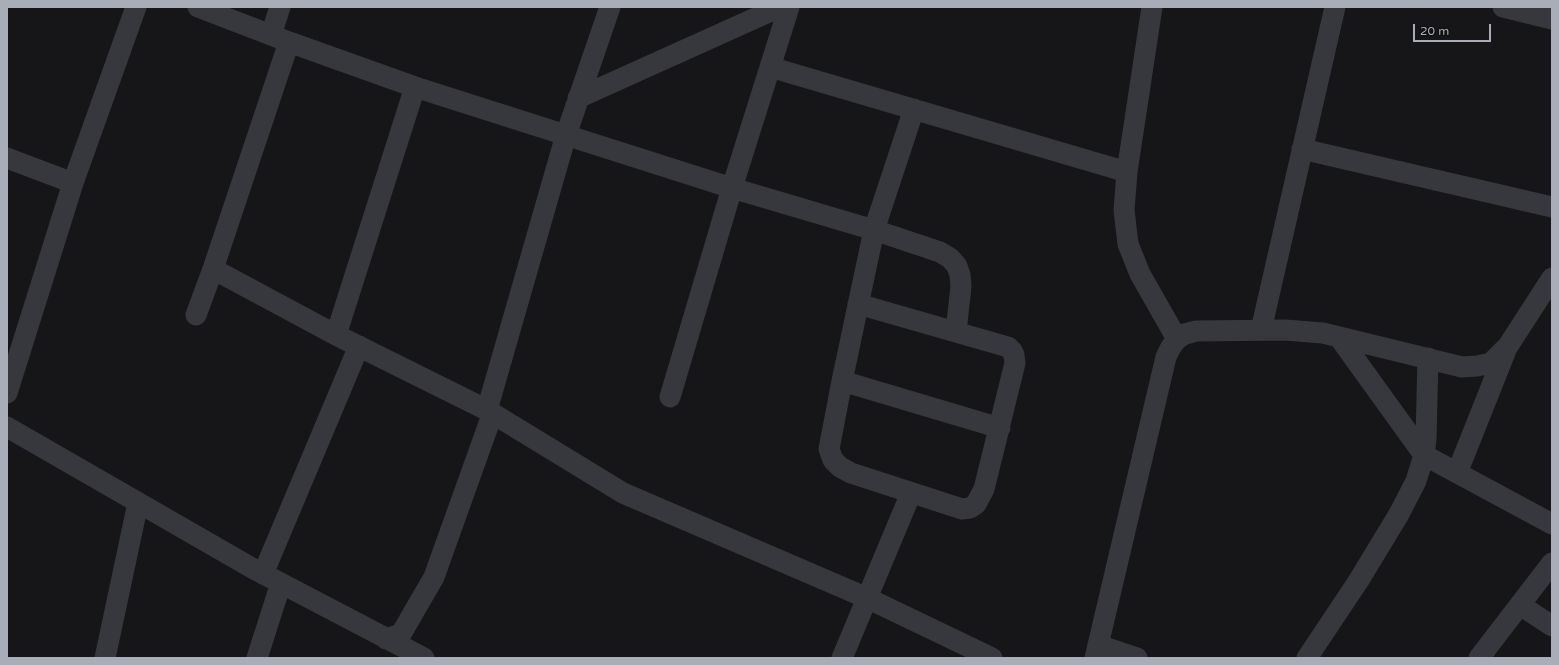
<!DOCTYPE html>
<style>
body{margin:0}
#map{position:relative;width:1559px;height:665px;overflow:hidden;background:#161618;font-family:"Varela Round",sans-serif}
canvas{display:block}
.frame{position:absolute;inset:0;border:8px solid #a8adb8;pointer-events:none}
.scale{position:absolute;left:1413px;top:24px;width:78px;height:18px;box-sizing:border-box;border:2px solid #a8adb8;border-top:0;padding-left:5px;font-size:12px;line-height:14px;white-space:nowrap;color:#a8adb8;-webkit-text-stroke:3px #111113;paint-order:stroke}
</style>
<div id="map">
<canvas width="1559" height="665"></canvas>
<div class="frame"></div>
<div class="scale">20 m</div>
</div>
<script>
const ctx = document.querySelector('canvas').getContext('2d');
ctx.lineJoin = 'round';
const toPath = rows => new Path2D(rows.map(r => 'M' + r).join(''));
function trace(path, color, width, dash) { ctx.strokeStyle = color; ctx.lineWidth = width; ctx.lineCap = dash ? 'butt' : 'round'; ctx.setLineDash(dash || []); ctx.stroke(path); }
const street = toPath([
 [198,7,289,42,415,87,732,188,874,230,940,252,950,258,957,266,960,275,961,286,956,332],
 [1152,7,1127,172,1124,210,1128,244,1140,274,1177,339],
 [1503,7,1552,19],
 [271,35,280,7],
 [770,67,1127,172],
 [578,98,780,7],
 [1302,149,1552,207],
 [7,158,73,183],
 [213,269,336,335,487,410,623,493,867,598,992,658],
 [858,304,1001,345,1008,347,1012,351,1014,355,1015,363,984,489,976,504,970,508,962,509,851,473,840,467,833,460,829,449,842,381,874,230,914,109],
 [196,315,213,269,289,42],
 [1261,330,1335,7],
 [336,335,415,87],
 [1339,337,1424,455,1552,524],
 [842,381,1000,428],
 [7,393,73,183,136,7],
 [670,397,732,188,789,7],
 [7,427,252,568,424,658],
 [1457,473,1506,350],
 [263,574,359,346],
 [1520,605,1552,626],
 [386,639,401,634,434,577,492,415,487,410,566,135,610,7],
 [1098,645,1137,658],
 [105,658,138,503],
 [257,658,281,583],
 [842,658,911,493],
 [1095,658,1166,357,1171,347,1177,339,1185,334,1196,331,1285,330,1323,333,1462,367,1477,366,1491,363,1508,346,1552,278],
 [1307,658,1359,580,1399,514,1416,481,1424,455,1426,439,1428,358],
 [1479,658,1552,563]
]);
trace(street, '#37383d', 21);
</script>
